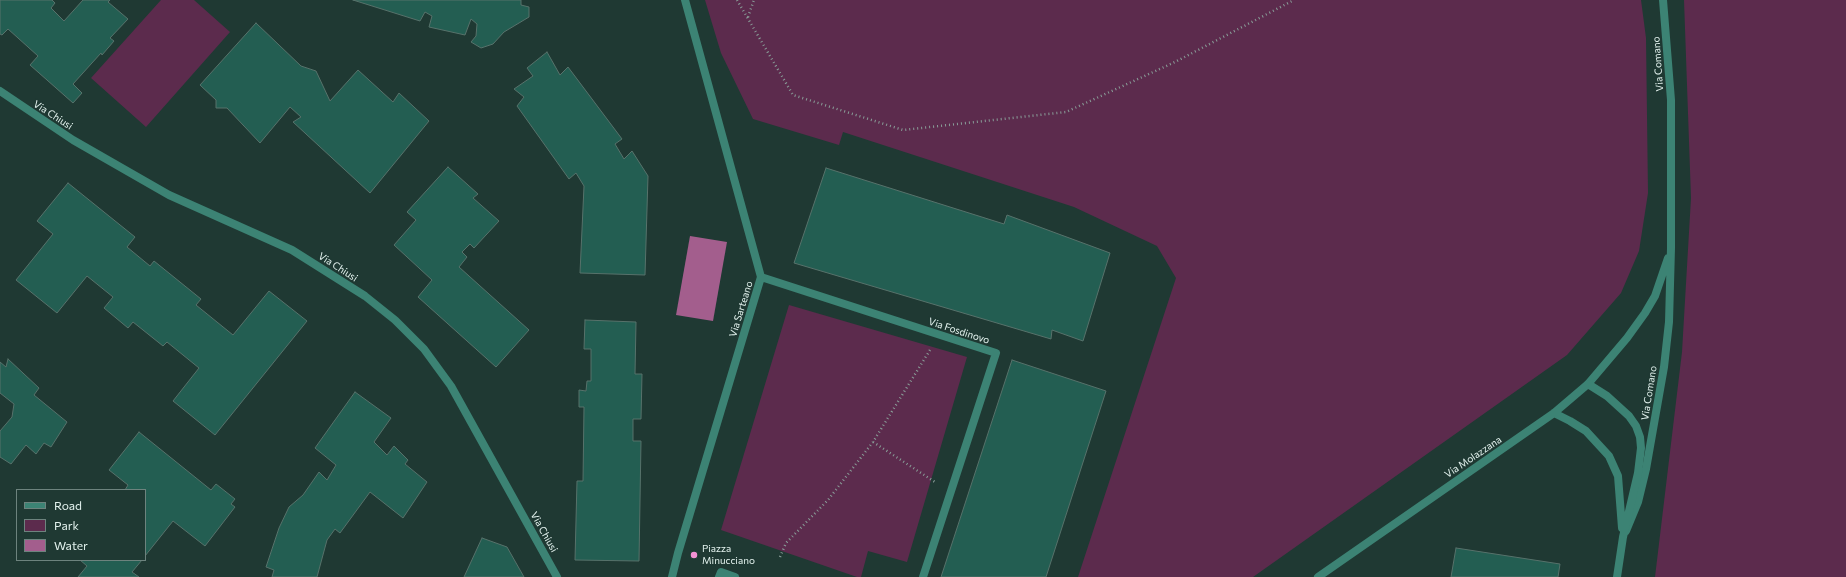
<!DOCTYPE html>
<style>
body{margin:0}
#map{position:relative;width:1846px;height:577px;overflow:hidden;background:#1f3933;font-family:Commissioner,sans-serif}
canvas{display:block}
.legend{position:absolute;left:16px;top:489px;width:130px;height:72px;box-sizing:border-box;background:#1f3933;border:1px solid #6d837e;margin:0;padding:5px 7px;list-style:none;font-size:12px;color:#e3f2ee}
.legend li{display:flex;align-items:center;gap:8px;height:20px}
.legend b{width:20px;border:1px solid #6d837e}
</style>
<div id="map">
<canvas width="1846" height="577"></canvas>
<ul class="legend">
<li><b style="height:5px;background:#3c8374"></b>Road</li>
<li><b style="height:11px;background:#5c2b4d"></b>Park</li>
<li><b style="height:11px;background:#a35e8d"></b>Water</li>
</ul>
</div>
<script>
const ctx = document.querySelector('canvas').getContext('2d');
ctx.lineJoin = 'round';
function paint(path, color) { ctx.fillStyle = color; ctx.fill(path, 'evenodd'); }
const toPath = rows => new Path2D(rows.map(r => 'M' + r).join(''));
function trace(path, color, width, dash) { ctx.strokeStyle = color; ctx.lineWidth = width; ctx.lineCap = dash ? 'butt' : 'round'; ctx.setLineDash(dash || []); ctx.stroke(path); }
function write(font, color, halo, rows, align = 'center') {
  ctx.font = font + ' Commissioner,sans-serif'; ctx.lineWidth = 3; ctx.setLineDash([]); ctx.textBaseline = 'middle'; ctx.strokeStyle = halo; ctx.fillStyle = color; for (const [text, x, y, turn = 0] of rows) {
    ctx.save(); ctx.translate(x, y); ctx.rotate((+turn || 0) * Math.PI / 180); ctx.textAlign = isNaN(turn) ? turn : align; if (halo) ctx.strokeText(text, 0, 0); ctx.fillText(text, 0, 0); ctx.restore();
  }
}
const green = toPath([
 [161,0,194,0,230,32,146,127,91,78],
 [705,0,1641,0,1646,38,1648,193,1639,251,1621,293,1567,355,1253,577,1078,577,1176,278,1157,246,1074,207,843,132,839,145,753,119,721,53],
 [1684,0,1846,0,1846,577,1655,577,1682,352,1691,198],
 [789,305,967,357,907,562,868,551,861,577,857,577,721,530]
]);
const water = toPath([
 [690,236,727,242,713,321,676,315]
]);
const building = toPath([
 [0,0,52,0,55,3,51,8,64,21,83,0,110,0,108,2,128,19,110,38,114,41,102,55,101,53,73,84,82,93,73,103,30,65,38,56,8,29,2,35,0,34,0,0],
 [353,0,521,0,521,5,529,7,529,17,504,32,493,44,481,48,471,42,476,36,477,24,471,19,465,35,429,27,432,16,425,12,420,21,353,0],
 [256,23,301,66,316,71,330,101,358,70,393,102,399,93,429,121,370,193,293,122,301,117,290,107,260,143,227,108,216,108,216,100,200,85,256,23],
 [547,52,560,75,568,67,622,139,615,144,624,159,632,151,648,176,645,275,580,273,584,186,576,173,569,179,517,106,524,97,514,89,533,76,527,68,547,52],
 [448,167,478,194,473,198,499,221,474,248,470,244,462,252,467,257,459,267,529,330,496,367,418,297,432,280,394,245,416,220,407,212,448,167],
 [826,168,1004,224,1007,215,1110,253,1083,341,1052,330,1051,339,794,263,826,168],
 [68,183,135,237,127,247,150,266,154,261,201,299,196,305,233,335,269,291,307,321,215,435,173,401,199,368,167,342,163,346,133,322,128,328,104,308,113,297,87,276,57,313,16,280,53,234,37,221,68,183],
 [585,320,636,322,635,374,642,374,641,419,633,419,633,441,641,441,639,561,575,560,577,481,583,481,584,407,579,407,579,390,586,391,587,381,591,381,591,349,584,349,585,320],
 [8,359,39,388,34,395,67,422,51,447,44,443,36,454,26,445,11,464,0,457,0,431,12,417,14,404,0,393,0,362,6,367,8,359],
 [1012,360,1106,391,1046,577,941,577,1012,360],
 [355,392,391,418,374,442,387,455,394,446,408,460,405,464,427,482,403,518,370,492,340,533,335,529,327,540,317,577,272,577,274,570,266,567,279,528,289,507,303,495,319,472,327,480,336,465,315,448,355,392],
 [139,432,211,490,216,484,235,499,231,504,235,507,205,546,173,521,145,556,145,490,125,490,128,485,109,470,139,432],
 [482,538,507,547,524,577,464,577,482,538],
 [1456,548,1560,564,1558,577,1451,577,1456,548],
 [80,560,142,560,132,572,139,577,78,577,87,566,80,560]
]);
const path = toPath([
 [737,0,793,95,903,130,1066,112,1175,62,1294,0],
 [748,17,754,0],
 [873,442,935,482],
 [780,557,786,543,828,500,873,442,930,350]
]);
const service = toPath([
 [1588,384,1627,338,1645,313,1655,296,1668,258],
 [1626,531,1638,502,1646,469,1664,367,1669,322,1671,248,1671,100,1663,0],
 [719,577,721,572,735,577]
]);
const minor = toPath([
 [0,91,73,140,169,195,292,250,365,296,395,320,424,349,451,386,557,577],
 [761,277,996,353,923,577],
 [672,577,678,553,761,277,685,0]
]);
const tertiary = toPath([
 [1554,413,1570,421,1586,431,1609,456,1618,476,1622,528],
 [1318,577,1554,413,1588,384,1607,396,1629,416,1636,426,1640,437,1641,448,1638,473,1623,537,1617,577]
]);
const markers = [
 [694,555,4,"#f491d4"]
];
const streetNames = [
 ["Via Comano",1658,64,-94],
 ["Via Chiusi",53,115,33],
 ["Via Chiusi",338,267,33],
 ["Via Sarteano",741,309,-73],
 ["Via Fosdinovo",959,331,18],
 ["Via Comano",1649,393,-81],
 ["Via Molazzana",1473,457,-34],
 ["Via Chiusi",544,532,61]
];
const poiNames = [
 ["Piazza",702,549],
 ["Minucciano",702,561]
];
paint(green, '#5c2b4d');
paint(water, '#a35e8d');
paint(building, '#235e52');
trace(building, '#57726b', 1);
trace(path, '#899d98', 2.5, [1, 3]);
trace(service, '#3c8374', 8);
trace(minor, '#3c8374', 8);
trace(tertiary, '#3c8374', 8);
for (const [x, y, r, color] of markers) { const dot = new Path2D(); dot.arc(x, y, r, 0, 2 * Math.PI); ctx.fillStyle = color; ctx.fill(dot); trace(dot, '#1f3933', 1.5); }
write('10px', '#e3f2ee', '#1f3933', streetNames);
write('10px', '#e3f2ee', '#1f3933', poiNames, 'left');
</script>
